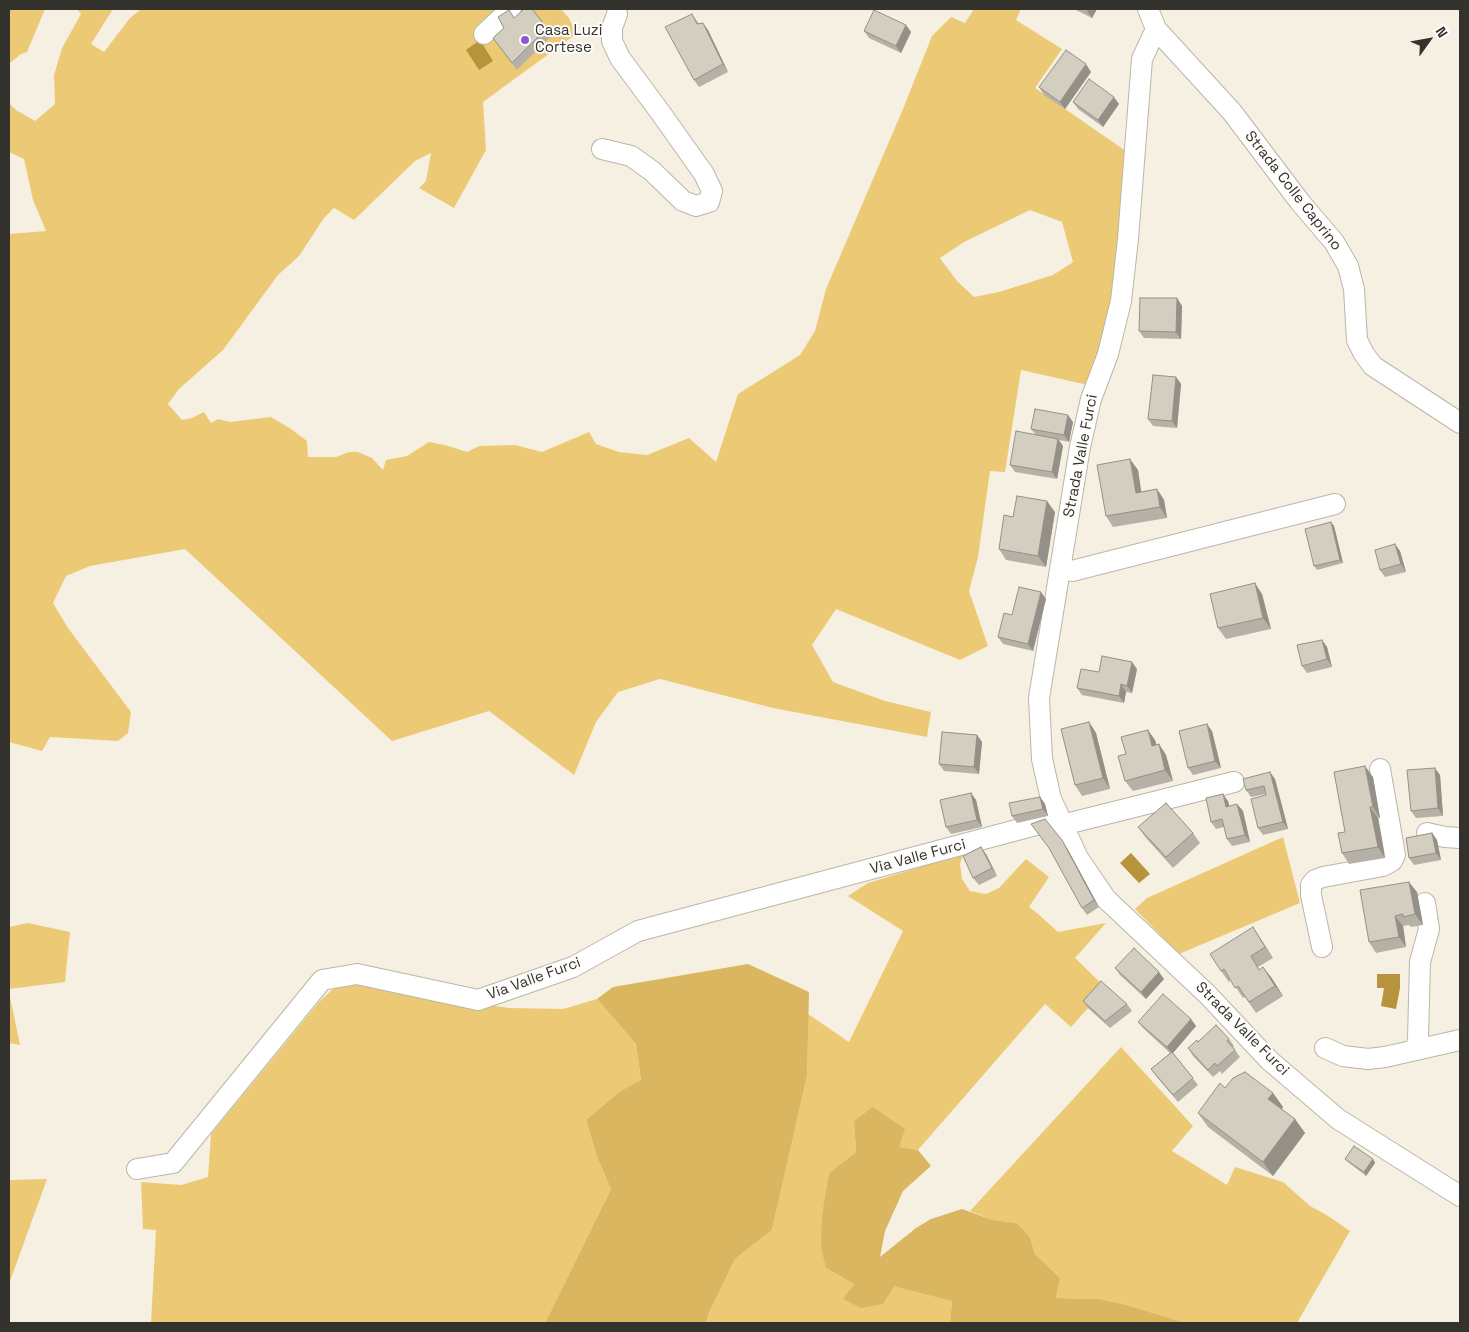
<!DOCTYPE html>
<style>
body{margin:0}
#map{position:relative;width:1469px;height:1332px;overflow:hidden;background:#f6f0e2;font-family:"Space Grotesk",sans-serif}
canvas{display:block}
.frame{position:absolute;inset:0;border:10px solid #34322c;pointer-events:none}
.north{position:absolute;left:1404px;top:15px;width:50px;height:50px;-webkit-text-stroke:4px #fffdfb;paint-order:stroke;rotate:58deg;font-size:14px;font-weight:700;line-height:20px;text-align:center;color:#34322c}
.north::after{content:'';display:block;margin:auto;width:18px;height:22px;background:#34322c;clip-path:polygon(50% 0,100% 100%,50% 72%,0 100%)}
</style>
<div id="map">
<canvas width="1469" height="1332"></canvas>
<div class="frame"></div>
<div class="north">N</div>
</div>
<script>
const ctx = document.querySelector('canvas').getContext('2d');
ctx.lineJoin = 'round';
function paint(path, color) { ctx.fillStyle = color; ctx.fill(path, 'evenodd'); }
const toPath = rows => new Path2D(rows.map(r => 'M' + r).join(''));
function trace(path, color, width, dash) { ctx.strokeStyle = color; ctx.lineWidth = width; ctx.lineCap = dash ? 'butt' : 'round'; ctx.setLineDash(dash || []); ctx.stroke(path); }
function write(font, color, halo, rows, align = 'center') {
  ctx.font = font + ' "Space Grotesk",sans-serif'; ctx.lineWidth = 4; ctx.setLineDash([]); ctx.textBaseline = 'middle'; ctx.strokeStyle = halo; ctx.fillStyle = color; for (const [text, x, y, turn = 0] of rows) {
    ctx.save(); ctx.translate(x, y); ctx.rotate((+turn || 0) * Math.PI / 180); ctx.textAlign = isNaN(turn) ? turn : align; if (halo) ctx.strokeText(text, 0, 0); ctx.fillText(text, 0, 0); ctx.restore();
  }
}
const green = toPath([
 [9,9,45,9,27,52,21,54,9,64],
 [77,9,113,9,91,44,104,52,130,18,141,9,561,9,569,18,576,34,483,102,486,150,454,208,419,188,426,181,431,153,415,161,354,220,334,208,324,218,299,256,278,275,223,350,179,389,168,404,182,420,192,418,204,412,211,423,218,419,230,422,271,417,291,429,307,441,308,457,336,457,349,452,358,452,372,458,383,470,386,460,407,456,429,442,445,445,467,452,479,446,515,445,542,452,589,432,596,444,619,452,647,455,689,438,716,462,738,394,800,355,815,331,826,289,903,109,932,36,951,17,965,23,974,9,1021,9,1016,20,1062,49,1035,88,1130,154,1115,284,1105,333,1088,385,1021,370,1005,472,990,471,978,557,969,591,988,646,960,660,836,609,812,645,833,682,885,701,931,712,927,737,773,708,660,679,618,692,596,722,574,775,489,711,392,741,185,549,90,566,66,576,53,603,68,628,131,712,128,733,118,741,50,737,42,751,9,742,9,234,46,231,33,200,24,159,9,152,9,103,16,110,35,121,55,104,54,75,62,48,81,14],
 [1030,210,1062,222,1073,262,1053,275,999,292,974,297,957,281,940,258,964,242],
 [1283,837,1300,903,1179,954,1135,909,1147,898],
 [963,854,960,864,962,879,970,891,986,894,999,888,1026,859,1049,877,1029,907,1037,913,1058,932,1106,923,1075,958,1106,988,1071,1027,1045,1004,918,1150,899,1147,854,1121,856,1152,829,1173,826,1268,854,1284,844,1299,894,1286,911,1289,952,1301,950,1323,706,1323,708,1315,735,1259,772,1230,807,1076,808,1014,849,1042,903,931,848,896,868,883],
 [28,923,70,932,65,982,9,989,9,927],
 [365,984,440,998,509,1008,563,1009,597,999,636,1044,641,1081,619,1092,586,1120,597,1157,611,1189,545,1323,151,1323,156,1230,143,1229,141,1182,181,1185,208,1177,211,1134,319,1002,335,987],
 [9,992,20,1045,9,1043],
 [1121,1047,1193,1126,1172,1151,1227,1185,1235,1167,1283,1182,1310,1206,1325,1214,1350,1231,1297,1323,1186,1323,1123,1304,1099,1299,1056,1298,1060,1278,1035,1254,1030,1237,1017,1223,993,1220,970,1211],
 [47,1179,9,1284,9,1180]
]);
const forest = toPath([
 [748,964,809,992,807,1076,772,1230,735,1259,708,1315,706,1323,545,1323,611,1189,597,1157,586,1120,619,1092,641,1080,636,1044,597,999,613,987],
 [873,1107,905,1129,899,1147,918,1150,931,1166,903,1191,885,1231,880,1257,916,1228,931,1219,962,1209,993,1220,1017,1223,1030,1237,1035,1254,1060,1278,1056,1298,1099,1299,1123,1304,1186,1323,950,1323,952,1301,894,1286,883,1304,861,1308,843,1299,854,1284,826,1268,821,1247,822,1216,829,1173,856,1152,854,1121]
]);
const water = toPath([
 [480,40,493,61,479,70,466,50],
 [1131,853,1150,874,1139,883,1120,863],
 [1377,974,1400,974,1400,988,1396,1009,1381,1006,1384,988,1377,988]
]);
const minor = toPath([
 [1148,9,1156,29,1232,112,1300,202,1334,242,1348,266,1354,289,1357,340,1364,354,1373,366,1460,423],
 [1156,29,1142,59,1128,239,1121,301,1108,354,1091,399,1080,447,1039,698,1042,759,1051,799,1078,858,1106,899,1208,995,1269,1060,1338,1119,1460,1196],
 [484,34,511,9],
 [602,149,631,156,652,171,683,201,696,206,709,202,712,191,704,174,660,112,620,58,612,41,612,28,617,14],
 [1060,569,1072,571,1335,504],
 [1062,825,1234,782],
 [1427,833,1445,837,1460,838],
 [1322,947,1311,895,1311,885,1315,880,1323,877,1383,866,1392,861,1395,855,1380,769],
 [1325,1048,1343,1056,1368,1059,1385,1057,1460,1040],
 [1416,1050,1418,1038,1420,962,1429,929,1425,903],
 [137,1169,173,1163,322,980,357,974,478,1000,573,967,638,931,1058,819]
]);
const wall = toPath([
 [1074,9,1097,9,1092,18],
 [692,14,699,24,708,30,728,72,699,87,694,80],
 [514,18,547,28,552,35,517,70,493,38,504,28],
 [906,25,911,32,901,53,869,38,864,31],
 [1091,72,1065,109,1044,95,1039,87],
 [1073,102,1119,104,1103,127,1078,109],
 [1177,298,1182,306,1181,339,1144,338,1139,331],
 [1176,377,1181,384,1177,428,1153,426,1148,419],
 [1073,422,1069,442,1059,440,1063,446,1057,479,1015,472,1010,465,1035,434,1031,429],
 [1138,470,1141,492,1157,489,1164,500,1167,518,1113,527,1106,516],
 [1055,512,1046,567,1006,560,999,549],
 [1334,526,1343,563,1317,570,1314,566],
 [1400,551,1406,572,1385,577,1380,570],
 [1262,594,1271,629,1226,639,1218,628],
 [1046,599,1033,651,1003,644,998,637,1012,615],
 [1322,640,1327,647,1332,667,1307,673,1302,666],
 [1137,669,1132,693,1126,692,1124,703,1082,695,1077,688,1099,672],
 [1089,722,1096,733,1110,789,1082,796,1075,785],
 [1212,731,1221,768,1193,775,1188,768],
 [977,735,982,742,979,774,944,771,939,764],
 [1155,740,1156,745,1159,744,1166,755,1173,781,1133,791,1125,781,1126,754],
 [1440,775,1443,816,1416,818,1411,811],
 [1373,777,1380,818,1378,818,1385,858,1349,864,1342,853,1345,832],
 [1275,779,1288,829,1263,835,1258,828,1266,795,1266,794,1251,797,1246,790],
 [971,793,976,800,982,827,951,834,946,827],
 [1040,797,1045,804,1048,816,1017,823,1012,816],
 [1228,801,1229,806,1237,804,1243,811,1250,842,1232,846,1227,839,1224,827,1216,829,1211,822],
 [1138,827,1193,833,1200,843,1173,868,1146,838],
 [1432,833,1437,840,1441,860,1414,865,1409,858],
 [1067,848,1099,907,1087,915,1082,908],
 [986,854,997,876,979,885,973,878],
 [1417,892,1423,925,1411,927,1409,925,1403,926,1406,947,1376,953,1369,942],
 [1253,927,1273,958,1258,967,1259,969,1271,977,1283,996,1256,1013,1245,997,1243,998,1231,980,1229,982,1221,971],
 [1115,968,1164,979,1146,999,1120,975],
 [1083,1001,1127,1004,1132,1011,1110,1028,1088,1008],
 [1191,1019,1196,1026,1173,1053,1198,1085,1178,1102,1156,1076,1151,1069,1170,1053,1144,1029,1138,1022],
 [1229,1039,1234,1046,1233,1047,1240,1057,1222,1074,1220,1071,1213,1077,1193,1056,1188,1048,1198,1042],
 [1225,1088,1273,1093,1283,1107,1282,1109,1295,1119,1305,1133,1273,1176,1208,1127,1198,1113],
 [1345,1159,1373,1159,1375,1163,1366,1176,1348,1162]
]);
const shadedWall = toPath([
 [1089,9,1097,9,1092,18,1087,11],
 [703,23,708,30,728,72,723,64],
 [906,25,911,32,901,53,896,46],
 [1086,64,1091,72,1065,109,1060,102],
 [1114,97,1119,104,1103,127,1098,120],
 [1177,298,1182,306,1181,339,1176,332],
 [1176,377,1181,384,1177,428,1172,421],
 [1068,415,1073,422,1069,442,1064,435],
 [1058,439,1063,446,1057,479,1052,472],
 [1130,459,1138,470,1143,503,1136,493],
 [1157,489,1164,500,1167,518,1160,507],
 [1047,501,1055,512,1046,567,1038,556],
 [1331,522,1334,526,1343,563,1340,560],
 [1395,544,1400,551,1406,572,1401,564],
 [1255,583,1262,594,1271,629,1263,618],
 [1041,592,1046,599,1033,651,1028,644],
 [1322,640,1327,647,1332,667,1327,659],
 [1132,662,1137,669,1132,693,1127,686],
 [1121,684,1126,692,1124,703,1119,696],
 [1089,722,1096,733,1110,789,1103,778],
 [1207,724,1212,731,1221,768,1215,761],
 [1148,730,1155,740,1160,756,1152,746],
 [977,735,982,742,979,774,974,767],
 [1159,744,1166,755,1173,781,1165,770],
 [1365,766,1373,777,1380,818,1373,807],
 [1435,768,1440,775,1443,816,1438,808],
 [1270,772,1275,779,1288,829,1283,822],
 [971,793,976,800,982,827,977,820],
 [1223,794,1228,801,1231,814,1226,807],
 [1040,797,1045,804,1048,816,1043,809],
 [1237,804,1243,811,1250,842,1245,835],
 [1370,807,1378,818,1385,858,1378,847],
 [1432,833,1437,840,1441,860,1436,853],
 [1062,840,1067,848,1099,907,1094,900],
 [981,847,986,854,997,876,992,868],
 [1409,882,1417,892,1423,925,1415,914],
 [1395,916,1403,926,1406,947,1399,937],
 [1253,927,1260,938,1273,958,1265,947],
 [1263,967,1271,977,1283,996,1275,986],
 [1159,972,1164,979,1146,999,1141,992],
 [1191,1019,1196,1026,1172,1054,1167,1047],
 [1273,1093,1283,1107,1278,1113,1268,1099],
 [1295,1119,1305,1133,1273,1176,1263,1162],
 [1373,1159,1375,1163,1366,1176,1364,1172]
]);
const building = toPath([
 [524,9,532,9,547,28,512,63,493,38,504,28,498,17,509,10,514,18,524,9],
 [874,10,906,25,896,46,864,31,874,10],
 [692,14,697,24,703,23,723,64,694,80,665,27,692,14],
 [1066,50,1086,64,1060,102,1039,87,1066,50],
 [1089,79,1114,97,1098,120,1073,102,1089,79],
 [1140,298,1177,298,1176,332,1139,331,1140,298],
 [1153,375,1176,377,1172,421,1148,419,1153,375],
 [1035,409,1068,415,1064,435,1031,429,1035,409],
 [1016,431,1058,439,1052,472,1010,465,1016,431],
 [1130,459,1136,493,1157,489,1160,507,1106,516,1097,465,1130,459],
 [1017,496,1047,501,1038,556,999,549,1004,515,1013,517,1017,496],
 [1331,522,1340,560,1314,566,1305,529,1331,522],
 [1395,544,1401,564,1380,570,1375,550,1395,544],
 [1255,583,1263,618,1218,628,1210,594,1255,583],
 [1019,587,1041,592,1028,644,998,637,1004,613,1012,615,1019,587],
 [1322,640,1327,659,1302,666,1297,645,1322,640],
 [1102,656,1132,662,1127,686,1121,684,1119,696,1077,688,1081,669,1099,672,1102,656],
 [1089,722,1103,778,1075,785,1061,729,1089,722],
 [1207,724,1215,761,1188,768,1179,731,1207,724],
 [1148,730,1152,746,1159,744,1165,770,1125,781,1118,756,1126,754,1121,737,1148,730],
 [942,732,977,735,974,767,939,764,942,732],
 [1365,766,1373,807,1370,807,1378,847,1342,853,1338,833,1345,832,1334,772,1365,766],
 [1435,768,1438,808,1411,811,1407,770,1435,768],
 [1270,772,1283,822,1258,828,1251,799,1266,795,1264,786,1246,790,1243,779,1270,772],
 [971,793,977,820,946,827,940,800,971,793],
 [1223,794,1226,807,1237,804,1245,835,1227,839,1222,819,1211,822,1206,798,1223,794],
 [1040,797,1043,809,1012,816,1009,803,1040,797],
 [1166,803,1193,833,1166,857,1138,827,1166,803],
 [1045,819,1062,840,1094,900,1082,908,1049,848,1031,824,1045,819],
 [1432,833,1436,853,1409,858,1406,838,1432,833],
 [981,847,992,868,973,878,963,856,981,847],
 [1409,882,1415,914,1403,917,1403,914,1395,916,1399,937,1369,942,1360,890,1409,882],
 [1253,927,1265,947,1251,956,1259,970,1263,967,1275,986,1249,1002,1238,986,1235,988,1224,969,1221,971,1210,954,1253,927],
 [1134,948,1159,972,1141,992,1115,968,1134,948],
 [1101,981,1127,1004,1105,1021,1083,1001,1101,981],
 [1163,994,1191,1019,1167,1047,1138,1022,1163,994],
 [1216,1025,1229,1039,1227,1041,1235,1050,1217,1066,1215,1063,1208,1070,1188,1048,1197,1040,1198,1042,1216,1025],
 [1172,1052,1193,1078,1173,1095,1151,1069,1172,1052],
 [1245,1072,1273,1093,1268,1099,1295,1119,1263,1162,1198,1113,1220,1083,1225,1088,1233,1078,1245,1072],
 [1354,1146,1373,1159,1364,1172,1345,1159,1354,1146]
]);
const markers = [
 [525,40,5,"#875ad3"]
];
const poiNames = [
 ["Casa Luzi",535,31],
 ["Cortese",535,48]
];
const streetNames = [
 ["Strada Colle Caprino",1293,191,52],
 ["Strada Valle Furci",1081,456,-79],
 ["Via Valle Furci",918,857,-15],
 ["Via Valle Furci",534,979,-20],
 ["Strada Valle Furci",1242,1029,45]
];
paint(green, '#ecca75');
paint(forest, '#d9b65f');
paint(water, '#b7943c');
trace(minor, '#bbb6a8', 22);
trace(minor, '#fff', 20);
paint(wall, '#b6b1a6');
paint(shadedWall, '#949087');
paint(building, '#d4cec1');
trace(building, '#949087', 1);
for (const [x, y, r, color] of markers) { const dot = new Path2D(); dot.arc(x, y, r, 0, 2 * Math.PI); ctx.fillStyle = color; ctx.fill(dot); trace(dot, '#fffdfb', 2); }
write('15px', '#34322c', '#fffdfb', poiNames, 'left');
write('15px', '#34322c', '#fffdfb', streetNames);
</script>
